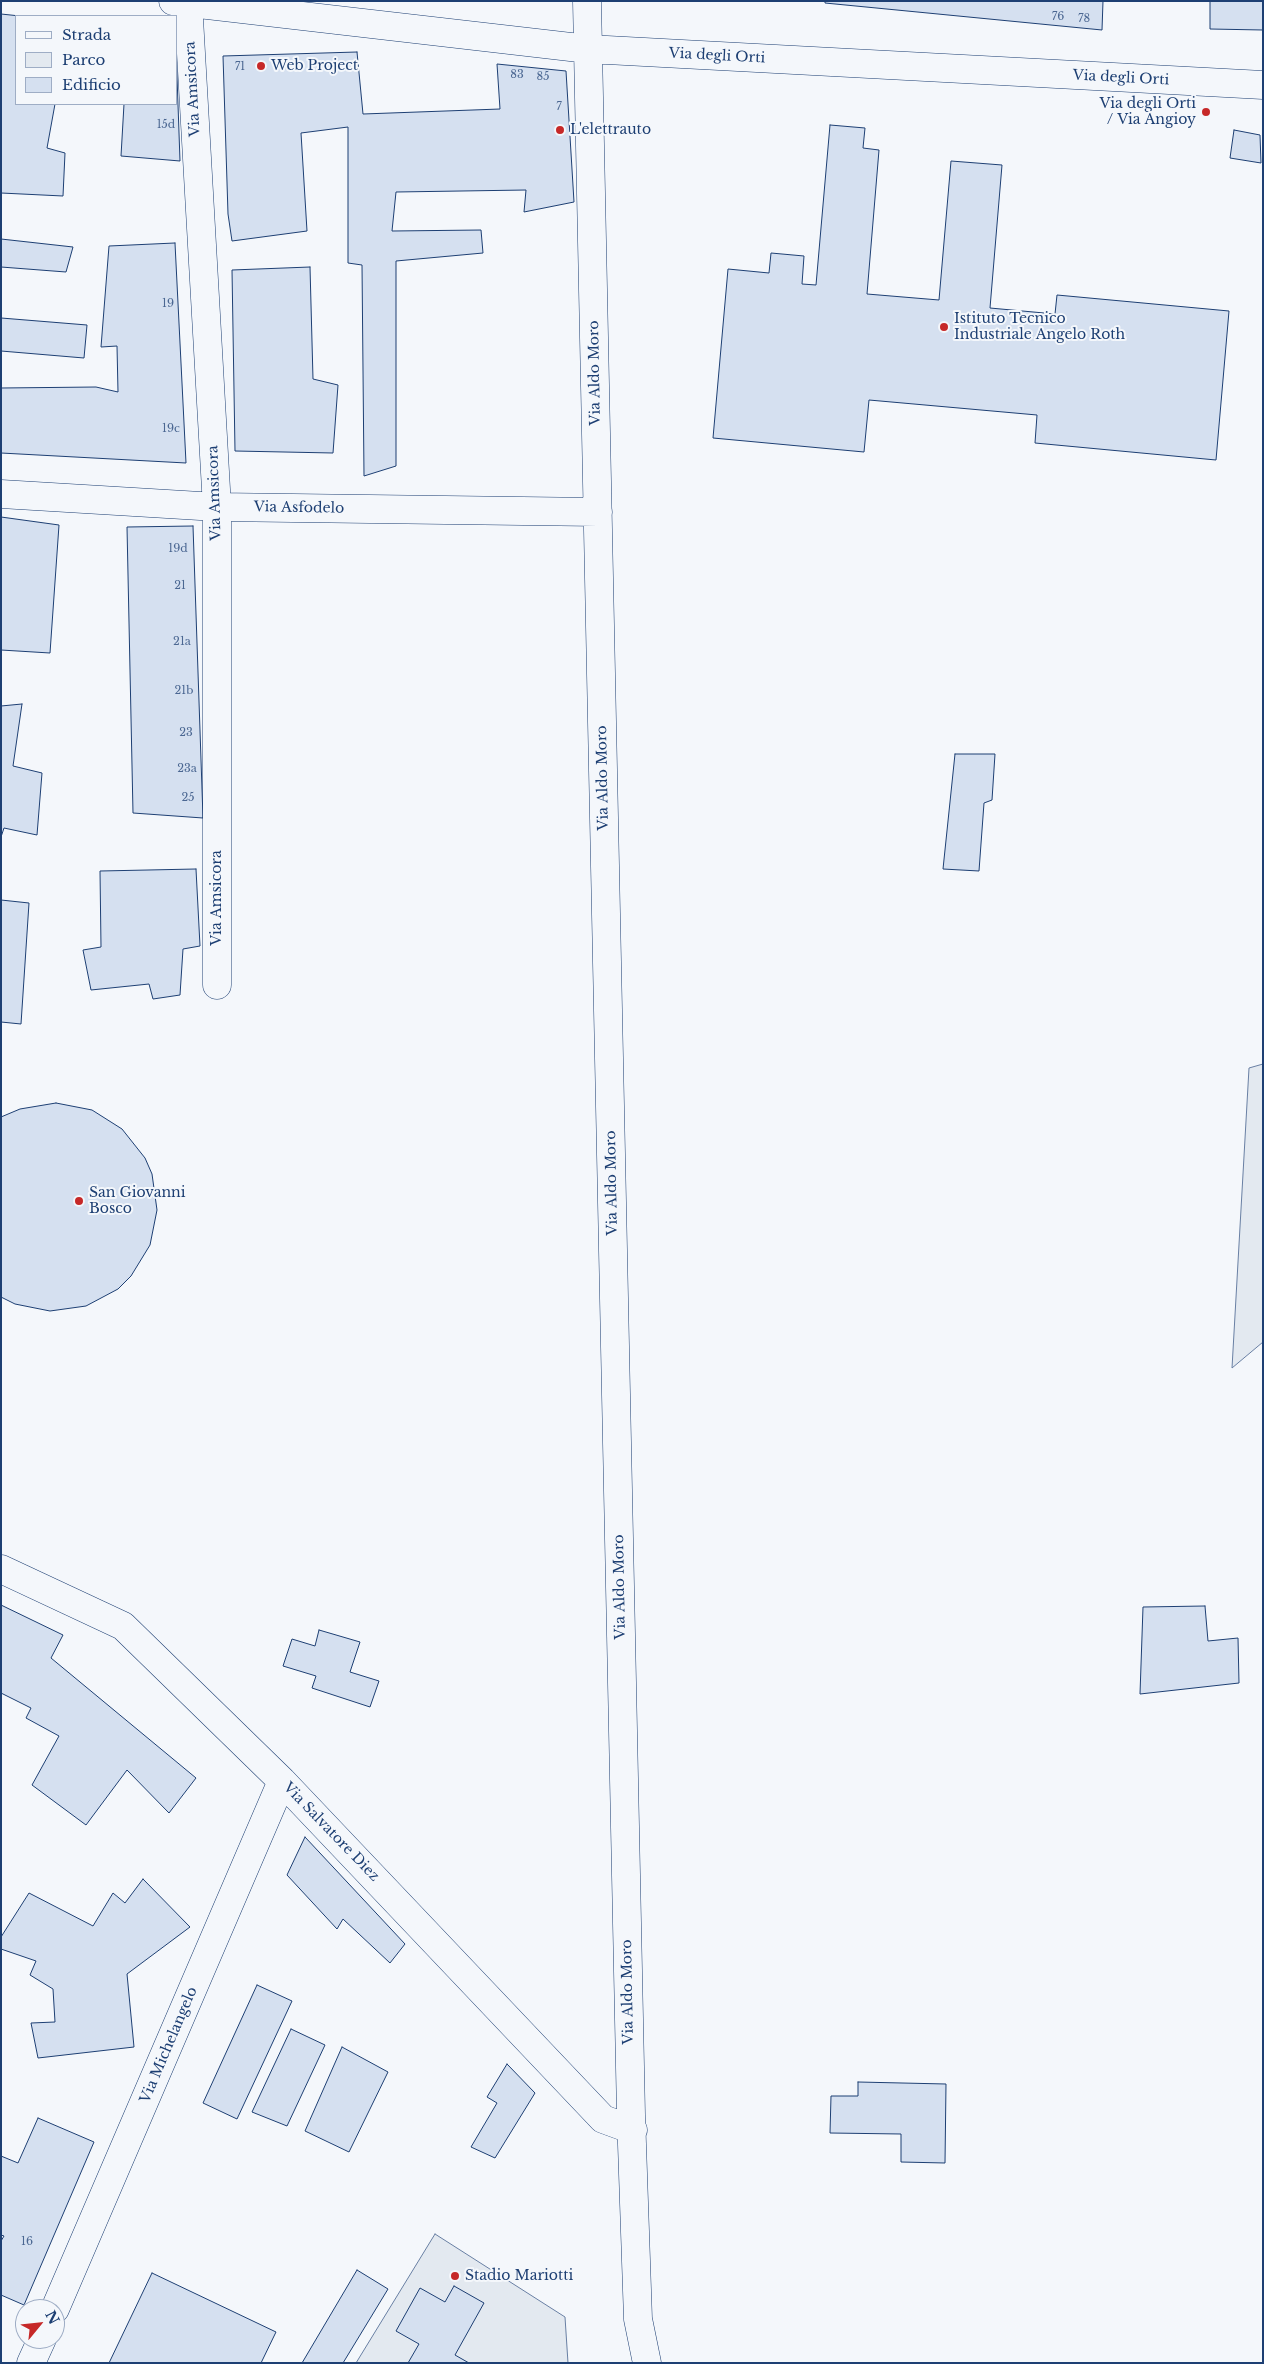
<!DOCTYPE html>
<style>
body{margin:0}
#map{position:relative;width:1264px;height:2364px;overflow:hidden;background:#f4f7fb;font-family:"Libre Baskerville",serif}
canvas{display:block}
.frame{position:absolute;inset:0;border:2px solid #1d3f73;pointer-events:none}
.legend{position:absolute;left:15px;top:15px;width:162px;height:90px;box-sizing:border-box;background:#f4f7fb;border:1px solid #9eadc5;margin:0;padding:6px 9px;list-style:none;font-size:15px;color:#1d3f73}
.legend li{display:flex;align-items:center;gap:10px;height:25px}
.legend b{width:25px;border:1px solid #9eadc5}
.north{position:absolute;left:15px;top:2299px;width:50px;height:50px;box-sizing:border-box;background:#f4f7fb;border:1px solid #9eadc5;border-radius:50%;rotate:62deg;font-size:14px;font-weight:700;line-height:20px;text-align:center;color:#1d3f73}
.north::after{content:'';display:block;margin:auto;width:18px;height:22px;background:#c62828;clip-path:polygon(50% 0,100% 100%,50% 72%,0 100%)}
</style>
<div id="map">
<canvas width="1264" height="2364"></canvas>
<div class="frame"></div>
<ul class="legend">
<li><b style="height:6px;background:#f4f7fb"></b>Strada</li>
<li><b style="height:14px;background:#e3e9f0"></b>Parco</li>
<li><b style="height:14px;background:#d5e0f0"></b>Edificio</li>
</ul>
<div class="north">N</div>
</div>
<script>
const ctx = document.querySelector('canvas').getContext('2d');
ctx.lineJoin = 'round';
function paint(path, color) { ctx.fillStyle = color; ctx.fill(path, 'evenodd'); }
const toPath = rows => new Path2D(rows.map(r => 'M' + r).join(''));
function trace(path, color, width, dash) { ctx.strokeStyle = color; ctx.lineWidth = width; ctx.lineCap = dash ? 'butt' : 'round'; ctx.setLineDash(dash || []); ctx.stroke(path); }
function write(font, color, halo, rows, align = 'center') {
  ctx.font = font + ' "Libre Baskerville",serif'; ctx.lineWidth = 4; ctx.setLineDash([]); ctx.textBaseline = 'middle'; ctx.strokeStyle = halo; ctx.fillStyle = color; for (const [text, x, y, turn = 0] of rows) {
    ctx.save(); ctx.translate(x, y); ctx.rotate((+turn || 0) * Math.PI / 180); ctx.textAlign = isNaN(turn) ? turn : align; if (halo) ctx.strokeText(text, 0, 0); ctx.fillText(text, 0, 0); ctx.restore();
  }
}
const green = toPath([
 [1263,1064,1263,1342,1232,1368,1249,1068,1263,1064],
 [435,2234,565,2317,568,2363,356,2363,435,2234]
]);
const building = toPath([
 [825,1,1103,1,1102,30,825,3,825,1],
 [1210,1,1263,1,1263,30,1210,29,1210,1],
 [1,14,20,16,16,16,16,104,55,104,47,148,65,153,63,196,1,193,1,14],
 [176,48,180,161,121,156,124,104,176,104,176,48],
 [357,52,363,114,500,109,497,64,566,71,574,202,524,212,526,190,396,192,392,231,481,230,483,253,396,261,396,466,364,476,362,265,348,263,348,127,301,133,307,231,232,241,228,214,223,56,357,52],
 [830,125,865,128,863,148,879,150,867,294,939,300,951,161,1002,165,990,308,1055,314,1057,295,1229,311,1216,460,1035,443,1037,415,869,400,864,452,713,438,728,269,769,273,771,253,804,256,802,284,816,285,830,125],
 [1234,130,1260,135,1261,163,1230,158,1234,130],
 [1,239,73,247,66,272,1,267,1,239],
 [175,243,186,463,1,453,1,388,96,387,118,392,117,346,101,347,109,246,175,243],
 [310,267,313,379,338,385,333,453,235,451,232,270,310,267],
 [1,318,87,325,84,358,1,351,1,318],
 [1,517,59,525,50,653,1,650,1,517],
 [193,526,203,818,133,813,127,527,193,526],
 [22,704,13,766,42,773,37,835,4,828,1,837,1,706,22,704],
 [955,754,995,754,992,800,984,803,979,871,943,869,955,754],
 [196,869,200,946,183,949,180,995,153,999,149,984,91,990,83,950,101,947,100,871,196,869],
 [1,900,29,903,21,1024,1,1022,1,900],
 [56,1103,92,1110,122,1129,145,1158,152,1174,157,1210,150,1245,131,1276,118,1289,86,1306,50,1311,15,1304,1,1297,1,1117,20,1109,56,1103],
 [1,1605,63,1635,51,1658,196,1778,169,1813,127,1770,86,1825,32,1785,59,1736,26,1718,31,1708,1,1693,1,1605],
 [1205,1606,1208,1641,1238,1638,1239,1683,1140,1694,1143,1607,1205,1606],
 [319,1630,360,1642,350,1672,379,1681,370,1707,312,1688,316,1676,283,1666,292,1639,315,1646,319,1630],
 [305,1837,405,1944,390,1963,343,1919,337,1929,287,1875,305,1837],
 [143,1879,190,1927,127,1974,134,2047,38,2058,31,2023,55,2022,53,1989,30,1975,36,1961,1,1949,1,1937,29,1893,93,1926,113,1893,125,1903,143,1879],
 [257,1985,292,2001,237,2119,203,2103,257,1985],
 [291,2029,325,2045,287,2126,252,2112,291,2029],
 [342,2047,388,2072,349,2152,305,2131,342,2047],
 [507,2064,535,2093,495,2158,471,2147,497,2103,487,2097,507,2064],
 [858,2082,946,2084,945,2163,901,2162,901,2134,830,2133,831,2096,858,2096,858,2082],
 [38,2118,94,2142,24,2305,1,2295,1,2241,4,2236,1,2235,1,2156,18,2163,38,2118],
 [357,2270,388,2289,343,2363,302,2363,357,2270],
 [152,2273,276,2332,261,2363,109,2363,152,2273],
 [454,2286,484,2303,455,2355,469,2363,408,2363,419,2344,396,2331,420,2288,445,2302,454,2286]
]);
const minor = toPath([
 [173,1,588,49,1263,85],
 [188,1,217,507,217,985],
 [587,1,631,2115,638,2319,647,2363],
 [1,494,217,507,598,512],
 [1,1569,123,1626,282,1781,603,2119,633,2130],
 [55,2309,282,1781],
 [31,2363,42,2339]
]);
const markers = [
 [261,66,5,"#c62828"],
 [1206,112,5,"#c62828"],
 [560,130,5,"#c62828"],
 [944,327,5,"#c62828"],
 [79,1201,5,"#c62828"],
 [455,2276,5,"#c62828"]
];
const numberNames = [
 ["76",1058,17],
 ["78",1084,19],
 ["71",240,67],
 ["83",517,75],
 ["85",543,77],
 ["7",559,107],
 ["15d",166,125],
 ["19",168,304],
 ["19c",171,429],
 ["19d",178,549],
 ["21",180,586],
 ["21a",182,642],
 ["21b",184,691],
 ["23",186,733],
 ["23a",187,769],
 ["25",188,798],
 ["16",27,2242]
];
const streetNames = [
 ["Via degli Orti",717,56,3],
 ["Via degli Orti",1121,78,3],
 ["Via Amsicora",193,89,-93],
 ["Via Aldo Moro",595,373,-91],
 ["Via Amsicora",215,493,-92],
 ["Via Asfodelo",299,508,1],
 ["Via Aldo Moro",603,778,-91],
 ["Via Amsicora",217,898,-90],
 ["Via Aldo Moro",612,1183,-91],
 ["Via Aldo Moro",620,1587,-91],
 ["Via Salvatore Diez",331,1832,46],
 ["Via Aldo Moro",628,1992,-91],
 ["Via Michelangelo",169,2045,-67]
];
const poiNames = [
 ["Web Project",271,66],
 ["Via degli Orti",1196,104,"right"],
 ["/ Via Angioy",1196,120,"right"],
 ["L'elettrauto",570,130],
 ["Istituto Tecnico",954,319],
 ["Industriale Angelo Roth",954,335],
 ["San Giovanni",89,1193],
 ["Bosco",89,1209],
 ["Stadio Mariotti",465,2276]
];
paint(green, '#e3e9f0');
trace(green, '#687fa3', 1);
paint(building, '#d5e0f0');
trace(building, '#1d3f73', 1);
trace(minor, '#1d3f73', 29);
trace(minor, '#f4f7fb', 28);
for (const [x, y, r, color] of markers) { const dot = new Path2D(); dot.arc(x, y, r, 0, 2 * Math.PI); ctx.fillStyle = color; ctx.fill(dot); trace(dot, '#f4f7fb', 2); }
write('11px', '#4b6792', null, numberNames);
write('14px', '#1d3f73', '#f4f7fb', streetNames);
write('14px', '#1d3f73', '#f4f7fb', poiNames, 'left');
</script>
